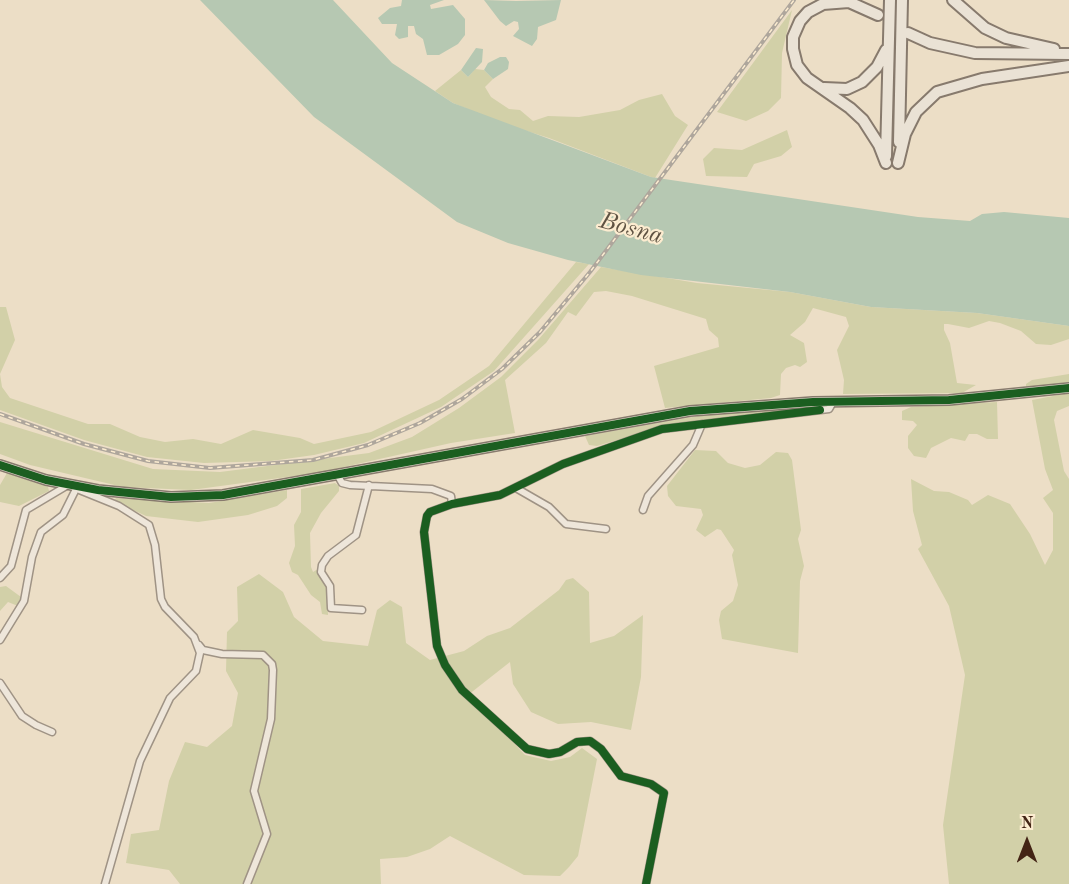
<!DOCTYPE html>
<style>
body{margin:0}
#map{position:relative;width:1069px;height:884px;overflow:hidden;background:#ecdec6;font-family:"Old Standard TT",serif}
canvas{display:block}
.north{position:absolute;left:997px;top:812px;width:60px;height:60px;-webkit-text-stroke:4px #fcecd0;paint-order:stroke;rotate:0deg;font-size:16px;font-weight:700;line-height:24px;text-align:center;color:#432415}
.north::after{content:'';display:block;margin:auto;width:21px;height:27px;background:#432415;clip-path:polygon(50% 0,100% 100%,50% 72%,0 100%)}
</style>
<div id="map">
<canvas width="1069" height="884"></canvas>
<div class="north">N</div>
</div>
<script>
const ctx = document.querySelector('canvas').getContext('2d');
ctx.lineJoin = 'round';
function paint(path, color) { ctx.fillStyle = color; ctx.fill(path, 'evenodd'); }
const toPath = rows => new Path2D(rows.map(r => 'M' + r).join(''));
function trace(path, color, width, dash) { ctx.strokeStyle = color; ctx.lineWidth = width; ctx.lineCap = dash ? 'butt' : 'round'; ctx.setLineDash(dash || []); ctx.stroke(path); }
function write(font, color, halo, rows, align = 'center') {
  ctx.font = font + ' "Old Standard TT",serif'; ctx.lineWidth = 4.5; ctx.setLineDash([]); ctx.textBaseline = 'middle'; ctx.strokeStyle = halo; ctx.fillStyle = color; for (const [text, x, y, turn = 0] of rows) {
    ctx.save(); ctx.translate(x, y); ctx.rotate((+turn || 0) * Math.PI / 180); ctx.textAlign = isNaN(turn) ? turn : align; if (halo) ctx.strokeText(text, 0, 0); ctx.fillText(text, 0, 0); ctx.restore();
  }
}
const green = toPath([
 [792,10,782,53,781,98,768,111,746,121,717,112],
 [475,69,484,70,493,79,485,87,491,97,509,109,520,110,533,121,548,116,579,117,620,110,639,100,662,94,675,116,688,125,655,178,651,177,549,138,504,124,453,103,435,91,461,70,468,77],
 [787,130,792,147,781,156,754,164,747,177,706,176,703,159,714,148,742,150],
 [576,262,589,264,494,371,441,407,364,443,314,455,271,461,204,463,147,457,84,440,0,410,0,307,6,307,15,340,0,374,2,387,10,398,88,424,110,424,140,437,165,442,193,439,221,444,253,430,300,438,314,444,371,432,439,400,489,366],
 [601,267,697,283,790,292,871,307,977,313,1069,326,1069,339,1051,345,1036,344,1021,331,1000,323,989,321,969,328,948,324,944,324,944,330,950,343,957,383,976,385,962,393,843,394,844,380,837,350,849,326,846,317,813,308,805,322,790,335,804,343,807,362,800,367,795,365,786,368,781,374,780,395,771,398,665,408,654,366,719,347,718,338,709,330,706,319,632,296,606,291,594,292,576,316,568,312,546,343,505,380,515,433,451,443,317,473,191,490,123,487,30,465,0,454,0,422,153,469,220,472,369,453,412,437,459,408,501,377,538,340],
 [1069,374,1069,382,1026,388,1026,384,1032,380],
 [1069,393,1069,406,1057,411,1054,420,1064,471,1069,479,1069,884,949,884,943,825,965,675,949,606,918,549,922,545,913,511,911,479,934,491,949,492,968,500,972,505,988,495,1010,504,1030,534,1045,565,1053,550,1053,513,1043,498,1053,490,1045,469,1032,400],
 [997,402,998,439,987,439,977,434,969,434,965,441,951,438,931,448,926,458,914,456,908,448,908,436,917,425,913,421,902,420,902,411,911,407],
 [782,408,784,411,668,425,597,446,589,445,585,436,698,416],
 [695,450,716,451,728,463,745,468,760,465,776,452,788,453,792,460,801,530,798,539,804,566,800,581,798,653,722,639,719,620,721,611,733,601,738,585,732,555,734,550,721,530,717,529,705,537,696,530,703,515,701,509,676,506,668,496,667,486],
 [7,473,48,487,49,491,19,506,0,502,0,485],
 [335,483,339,486,339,491,321,513,310,533,311,567,313,572,318,569,327,589,328,615,322,614,320,602,311,595,298,575,292,572,289,563,295,546,294,525,301,512,301,489],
 [287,490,287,498,277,506,248,515,198,522,146,516,114,501,116,498,209,503],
 [259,574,283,592,294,617,323,641,368,646,377,610,390,600,402,607,406,643,430,660,464,651,487,636,510,628,559,590,566,580,573,578,589,592,590,643,614,636,643,615,641,677,631,730,591,722,558,724,531,712,513,684,510,662,468,695,525,755,551,761,570,757,582,748,597,759,578,856,569,867,560,876,524,875,450,836,430,849,407,857,380,859,381,884,180,884,169,870,126,863,131,834,159,830,169,781,185,742,207,747,232,726,238,693,226,671,227,632,238,621,237,587],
 [6,586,21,597,18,606,8,602,0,611,0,587]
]);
const water = toPath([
 [200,0,333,0,392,63,453,103,651,177,918,217,970,221,982,214,1004,212,1069,218,1069,326,977,313,871,307,790,292,641,275,568,260,508,243,457,222,314,117],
 [402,0,444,0,430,5,431,9,453,5,465,19,465,35,458,44,439,55,427,55,423,39,416,34,414,26,408,26,408,37,399,39,395,35,397,24,382,24,378,18,390,8,401,6],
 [484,0,516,1,561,0,556,20,538,27,537,39,532,46,513,36,519,29,518,22,514,21,506,26,500,21],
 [476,48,483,49,482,62,468,77,461,70],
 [500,57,506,57,509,62,508,69,493,79,484,70,488,63]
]);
const minor = toPath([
 [338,476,342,483,350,485,432,489,451,496,452,504],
 [516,488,549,507,566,524,606,529],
 [77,489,119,506,149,525,155,545,161,599,165,607,194,637,200,653,196,671,170,698,140,761,105,884],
 [643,510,648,496,693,445,702,424],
 [0,578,11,566,26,510,68,485],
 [362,610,331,608,330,586,321,572,322,565,328,556,356,535,369,485],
 [0,640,24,601,32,557,41,532,63,515,76,489],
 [199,645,203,650,222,654,263,655,272,664,273,670,271,719,254,791,267,834,247,884],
 [0,683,22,716,36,725,52,732],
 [646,884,664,793,651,784,621,776,601,749,590,741,577,742,560,752,549,754,527,749,462,690,445,665,437,646,424,532,427,516,430,512,452,504,500,495,563,464,662,429,829,409,833,402]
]);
const primary = toPath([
 [0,465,46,480,98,490,171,497,223,495,690,411,813,402,949,400,1069,388]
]);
const motorway = toPath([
 [953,0,985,28,1006,38,1054,49],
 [878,15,849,2,823,4,808,12,800,21,793,37,793,49,797,65,807,78,850,108,863,120,879,145,886,163],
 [908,33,930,43,975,53,1069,54],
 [824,88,847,89,862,82,877,67,886,50],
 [899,142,902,0],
 [886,156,890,0],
 [898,163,905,134,916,112,937,92,982,79,1069,66]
]);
const rail = toPath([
 [0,414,84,444,148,461,210,468,313,460,368,445,420,423,462,399,502,369,540,332,590,272,794,0]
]);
const cycleway = toPath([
 [0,465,46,480,98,490,171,497,223,495,690,411,813,402,949,400,1069,388],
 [646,884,664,793,651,784,621,776,601,749,590,741,577,742,560,752,549,754,527,749,462,690,445,665,437,646,424,532,427,516,430,512,452,504,500,495,563,464,662,429,820,410]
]);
const waterNames = [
 ["Bosna",631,229,15]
];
paint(green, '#d2d0a8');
paint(water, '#b6c8b2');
trace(minor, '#9f9385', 9);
trace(primary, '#877a6d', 12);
trace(motorway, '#877a6d', 14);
trace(minor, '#eee6da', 6);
trace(primary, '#eae2d5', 9);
trace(motorway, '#eae2d5', 10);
trace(rail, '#aea69c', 4);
trace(rail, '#fcecd0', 1.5, [4.5]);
trace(cycleway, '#1b5e20', 8);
write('italic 24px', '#5f5242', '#fcecd0', waterNames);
</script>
